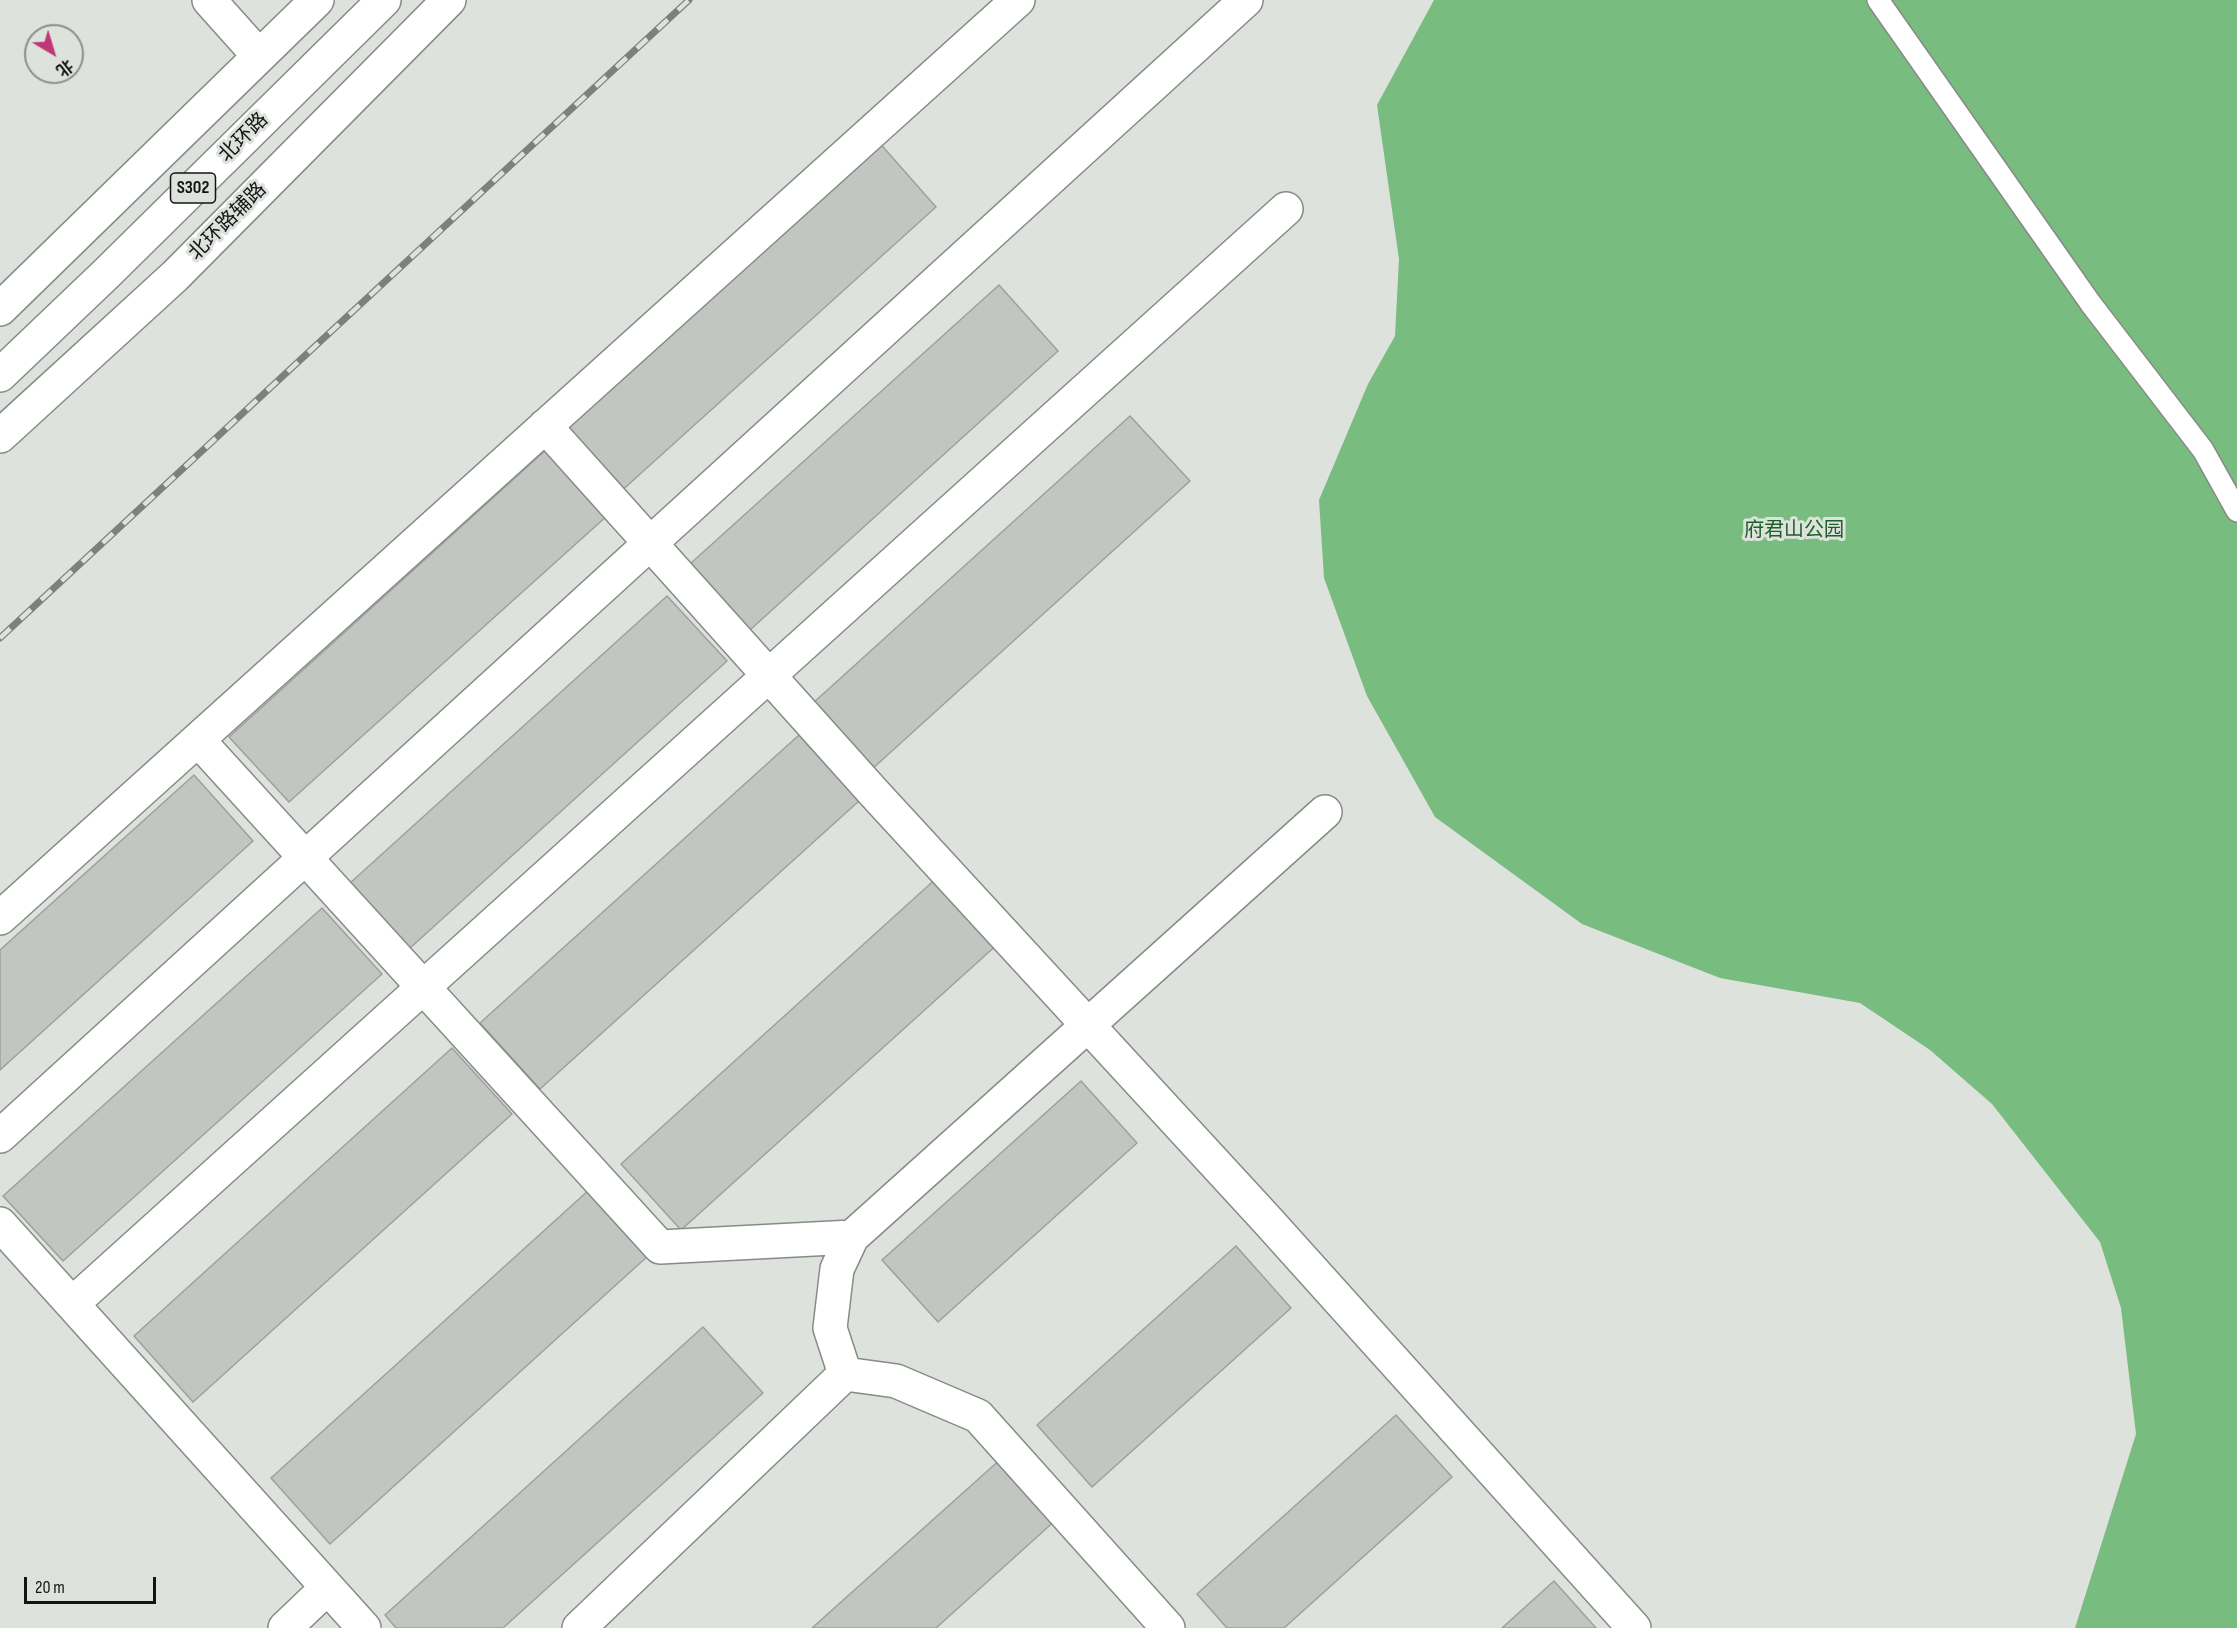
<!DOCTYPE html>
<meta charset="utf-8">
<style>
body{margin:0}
#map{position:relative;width:2237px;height:1628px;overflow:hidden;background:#dde2dd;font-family:"Sofia Sans Condensed","Noto Sans SC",sans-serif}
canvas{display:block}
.north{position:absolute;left:24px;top:24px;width:60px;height:60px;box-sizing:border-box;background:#dde2dd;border:2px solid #8c908c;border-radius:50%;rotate:142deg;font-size:16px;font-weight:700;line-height:24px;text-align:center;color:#131513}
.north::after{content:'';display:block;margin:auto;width:21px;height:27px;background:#bf3876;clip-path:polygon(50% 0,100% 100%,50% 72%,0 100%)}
.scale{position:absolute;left:24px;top:1577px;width:132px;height:27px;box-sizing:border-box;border:3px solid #131513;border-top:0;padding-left:8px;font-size:18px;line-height:21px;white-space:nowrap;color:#131513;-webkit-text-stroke:4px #dde2dd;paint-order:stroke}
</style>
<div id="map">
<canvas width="2237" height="1628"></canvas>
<div class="north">北</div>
<div class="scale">20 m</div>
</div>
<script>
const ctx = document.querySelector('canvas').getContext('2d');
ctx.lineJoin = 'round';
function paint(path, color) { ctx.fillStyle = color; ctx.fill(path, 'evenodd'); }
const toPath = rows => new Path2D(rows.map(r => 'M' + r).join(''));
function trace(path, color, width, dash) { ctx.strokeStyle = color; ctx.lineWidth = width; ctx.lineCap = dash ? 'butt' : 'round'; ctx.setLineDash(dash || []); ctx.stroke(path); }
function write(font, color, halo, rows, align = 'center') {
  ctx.font = font + ' "Sofia Sans Condensed","Noto Sans SC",sans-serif'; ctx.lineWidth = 6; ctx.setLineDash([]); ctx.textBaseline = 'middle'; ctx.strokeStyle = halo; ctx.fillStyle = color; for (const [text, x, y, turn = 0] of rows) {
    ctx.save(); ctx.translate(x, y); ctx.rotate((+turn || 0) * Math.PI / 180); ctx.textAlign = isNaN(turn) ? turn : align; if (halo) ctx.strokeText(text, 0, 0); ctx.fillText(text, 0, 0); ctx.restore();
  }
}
const forest = toPath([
 [1434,0,2237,0,2237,1628,2075,1628,2136,1434,2121,1308,2100,1242,1992,1104,1930,1050,1860,1003,1720,978,1582,924,1435,817,1367,696,1324,578,1319,500,1368,384,1395,336,1399,259,1377,105]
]);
const building = toPath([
 [877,140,936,207,618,494,558,429,877,140],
 [999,285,1058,351,740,639,680,573,999,285],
 [1130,416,1190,481,871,770,812,704,1130,416],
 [548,448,608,515,289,802,229,737,548,448],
 [667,596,727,661,409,949,349,884,667,596],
 [799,735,859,801,540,1089,480,1023,799,735],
 [194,775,253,841,0,1070,0,950,194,775],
 [940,875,1000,942,681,1230,621,1164,940,875],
 [322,908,382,974,63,1261,3,1196,322,908],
 [452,1048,512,1114,193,1402,134,1336,452,1048],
 [1081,1081,1137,1143,938,1322,882,1260,1081,1081],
 [590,1189,649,1255,330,1544,271,1478,590,1189],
 [1236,1246,1291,1308,1092,1487,1037,1425,1236,1246],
 [703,1327,763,1393,503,1628,396,1628,385,1615,703,1327],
 [1396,1415,1452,1477,1284,1628,1227,1628,1197,1594,1396,1415],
 [1003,1457,1058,1518,936,1628,812,1628,1003,1457],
 [1554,1581,1596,1628,1502,1628,1554,1581]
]);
const lane = toPath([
 [1878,0,2091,304,2203,450,2237,511]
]);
const street = toPath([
 [209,0,259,56],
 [545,426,875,794,1268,1221,1634,1628],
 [0,436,175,276,449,0],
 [198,740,660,1247,852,1237],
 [0,918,1018,0],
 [0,1136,1246,0],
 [0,1224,364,1628],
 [72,1304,1286,209],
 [845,1374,830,1328,837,1269,852,1237,1325,812],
 [285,1628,327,1588],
 [579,1628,845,1374,896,1381,978,1416,1168,1628]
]);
const highway = toPath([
 [0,309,317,0],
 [0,375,106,274,384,0]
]);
const rail = toPath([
 [0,638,689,0]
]);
const shields = [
 [193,188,45]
];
const shieldNames = [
 ["S302",193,188]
];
const streetNames = [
 ["北环路",244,138,-45],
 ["北环路辅路",228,222,-45]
];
const parkNames = [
 ["府君山公园",1794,531]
];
paint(forest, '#79bc7f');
paint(building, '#c1c6c1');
trace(building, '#9da19d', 1.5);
trace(lane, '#868b87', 24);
trace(street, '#868b87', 36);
trace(highway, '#868b87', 36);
trace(lane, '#fff', 21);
trace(street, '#fff', 33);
trace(highway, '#fff', 33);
trace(rail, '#7d817d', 7);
trace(rail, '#dde2dd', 4.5, [14]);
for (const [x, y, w] of shields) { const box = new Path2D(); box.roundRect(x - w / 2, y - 15, w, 30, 4.5); ctx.fillStyle = '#dde2dd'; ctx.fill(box); trace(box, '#131513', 1.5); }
write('bold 18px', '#131513', null, shieldNames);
write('20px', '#131513', '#dde2dd', streetNames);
write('20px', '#1c6128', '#dde2dd', parkNames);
</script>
